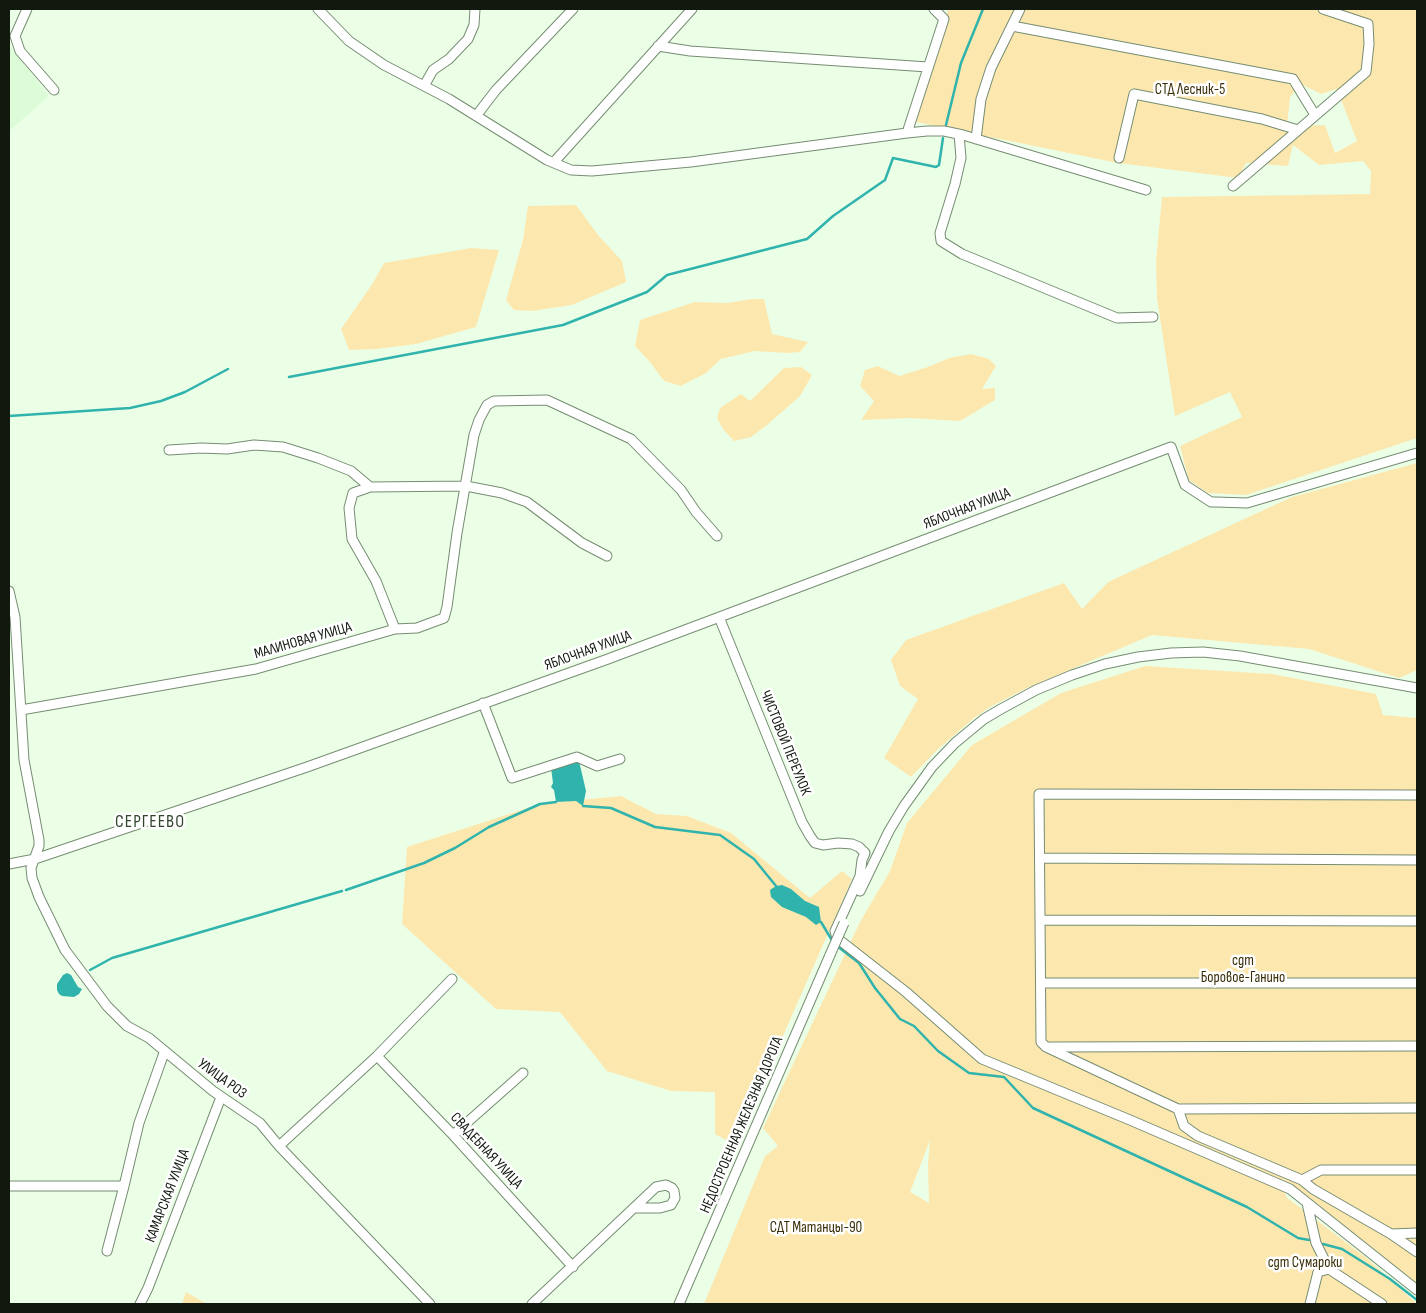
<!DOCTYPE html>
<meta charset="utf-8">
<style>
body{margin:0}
#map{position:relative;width:1426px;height:1313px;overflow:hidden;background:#ebffe7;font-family:"Sofia Sans Condensed",sans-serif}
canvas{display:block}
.frame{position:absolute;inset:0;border:10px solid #11190f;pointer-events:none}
</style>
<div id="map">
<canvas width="1426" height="1313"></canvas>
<div class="frame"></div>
</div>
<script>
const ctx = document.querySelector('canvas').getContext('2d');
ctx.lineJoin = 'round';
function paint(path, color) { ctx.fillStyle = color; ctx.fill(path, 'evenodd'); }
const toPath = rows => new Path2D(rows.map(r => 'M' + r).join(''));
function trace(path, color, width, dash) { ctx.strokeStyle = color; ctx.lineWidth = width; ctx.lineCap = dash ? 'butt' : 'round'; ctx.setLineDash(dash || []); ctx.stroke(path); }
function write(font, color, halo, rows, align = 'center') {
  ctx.font = font + ' "Sofia Sans Condensed",sans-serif'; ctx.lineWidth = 5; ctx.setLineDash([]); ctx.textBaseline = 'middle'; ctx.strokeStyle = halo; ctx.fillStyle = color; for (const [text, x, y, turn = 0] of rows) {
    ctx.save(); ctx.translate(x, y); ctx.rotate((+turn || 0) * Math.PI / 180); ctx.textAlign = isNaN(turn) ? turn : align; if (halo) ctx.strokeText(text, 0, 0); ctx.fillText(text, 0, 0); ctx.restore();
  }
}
const built = toPath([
 [9,45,49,96,9,131]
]);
const green = toPath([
 [948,9,1417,9,1417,438,1246,495,1208,493,1189,480,1180,446,1242,417,1230,392,1175,416,1157,298,1156,261,1162,197,1370,194,1371,171,1363,161,1319,165,1293,145,1288,166,1246,163,1238,178,1118,163,916,122],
 [1301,84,1321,94,1337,89,1357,141,1335,153,1325,125,1287,126,1290,97],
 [576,205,598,235,622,261,626,282,572,305,532,311,514,310,506,300,523,240,528,206],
 [471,248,499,250,476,327,416,344,377,349,349,350,341,329,373,283,384,263],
 [752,299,764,299,772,334,808,342,800,352,787,353,755,351,721,359,706,373,681,386,664,381,650,362,635,346,640,320,695,302,727,303],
 [971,354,989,359,996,366,982,389,995,388,995,400,960,421,910,418,861,420,874,401,860,386,865,370,878,366,899,376,928,367,949,358],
 [801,367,812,375,800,396,767,425,751,437,734,441,723,429,717,418,720,408,741,394,750,401,784,368],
 [1417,463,1417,670,1399,678,1309,649,1152,635,1027,688,990,707,974,718,936,751,911,777,884,758,918,699,900,686,891,660,906,640,1064,583,1082,609,1108,582,1292,497],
 [1145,666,1272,674,1376,694,1383,715,1417,718,1417,1284,1283,1179,1286,1197,1368,1259,1417,1304,704,1304,765,1156,778,1146,763,1128,860,922,890,871,907,823,972,745,1061,693],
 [930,1140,928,1164,929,1203,910,1192],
 [621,796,656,814,687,816,731,833,810,898,842,871,852,879,735,1145,715,1134,715,1092,671,1091,607,1071,560,1012,496,1009,402,924,407,847,540,804],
 [186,1292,207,1304,182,1304]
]);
const water = toPath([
 [579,761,586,791,583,806,576,801,556,802,554,790,551,787,553,783,551,768],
 [782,885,791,889,805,901,819,907,821,922,816,925,806,917,782,907,771,897,770,890,776,886],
 [67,973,71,975,78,987,82,989,79,994,74,997,62,996,59,994,57,990,57,984,63,975]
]);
const stream = toPath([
 [946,125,961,63,983,9],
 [289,377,563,325,647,292,667,275,807,239,833,216,885,180,893,158,936,167,939,165,943,138],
 [9,416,130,408,161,401,185,392,228,369],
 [583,806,611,808,655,827,720,835,754,859,776,886],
 [346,890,424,863,455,848,489,827,540,804,556,802],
 [821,922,833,942],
 [837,946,859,963,875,988,900,1019,914,1026,938,1051,969,1073,1004,1077,1033,1108,1247,1207,1298,1238,1309,1240],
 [90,970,112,958,342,891],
 [1323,1244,1342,1249,1390,1279,1417,1300]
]);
const minor = toPath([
 [27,9,15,36,20,51,54,90],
 [318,9,349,41,384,65,449,99,547,160,571,170,592,171,691,162,907,133,927,131,944,131,963,135,1146,190],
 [1012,26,1293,79,1315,115],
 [658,46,690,51,928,67],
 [424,86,433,70,449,59,468,39,474,25,475,9],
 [476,116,496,90,573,9],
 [907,133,944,19,934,9],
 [959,134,961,158,955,184,940,233,941,241,962,254,1117,318,1153,317],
 [976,139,981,99,991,68,1020,9],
 [1119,158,1134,94,1262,119,1298,130],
 [554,162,692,9],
 [1233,186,1366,72,1369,44,1368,24,1323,9],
 [169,450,201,448,227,449,254,445,283,447,318,458,351,471,370,487],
 [9,591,15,617,24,760,39,840,39,846,31,868,32,878,39,897,65,950,107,1006,127,1026,149,1038,213,1091,260,1123,279,1146,430,1304],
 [719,617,802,822,810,836,815,843,823,845,838,843,852,844,859,847,865,853,862,860,860,876,835,931,837,938,906,992,982,1059,1130,1120,1290,1189,1417,1290],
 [395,629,376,581,352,539,349,508,353,493,370,487,466,486,502,493,527,502,582,543,607,556],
 [483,703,512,778,577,757,597,766,620,759],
 [21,710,256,669,395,629,417,628,444,618,447,607,457,533,474,435,479,420,487,405,494,401,547,400,631,439,681,490,696,512,717,536],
 [1417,795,1039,794,1041,1042,1046,1047,1178,1109,1417,1108],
 [1041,858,1417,860],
 [9,864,35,859,307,767,608,659,1171,447,1185,485,1211,502,1216,502,1247,503,1417,453],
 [860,891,889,831,904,806,932,767,955,743,984,719,1001,709,1036,690,1072,675,1105,664,1138,657,1171,653,1203,652,1240,656,1417,688],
 [1040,920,1417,921],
 [1041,983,1417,983],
 [1050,1047,1417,1046],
 [377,1056,453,1135,573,1267],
 [1178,1109,1184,1126,1198,1136,1302,1180,1313,1189,1391,1234,1417,1252],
 [453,1135,523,1073],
 [279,1146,377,1056,452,979],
 [1302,1180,1321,1170,1417,1170],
 [9,1186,124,1186,139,1123,164,1053],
 [1307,1203,1316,1243,1329,1269,1382,1304],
 [1391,1234,1417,1233],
 [107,1251,124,1186],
 [140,1304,148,1288,221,1097],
 [532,1304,656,1187,666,1185,672,1188,674,1191,675,1198,671,1205,660,1208,635,1208],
 [679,1304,830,955],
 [1310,1304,1318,1272,1329,1269]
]);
const minorBridge = toPath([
 [830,955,844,923]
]);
const parkNames = [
 ["СТД Лесник-5",1190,90],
 ["сдт",1243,961],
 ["Боровое-Ганино",1243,978],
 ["СДТ Матанцы-90",816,1228],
 ["сдт Сумароки",1305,1263]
];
const streetNames = [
 ["ЯБЛОЧНАЯ УЛИЦА",967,509,-21],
 ["МАЛИНОВАЯ УЛИЦА",303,641,-16],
 ["ЯБЛОЧНАЯ УЛИЦА",588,651,-20],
 ["ЧИСТОВОЙ ПЕРЕУЛОК",785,743,68],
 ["УЛИЦА РОЗ",222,1079,36],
 ["НЕДОСТРОЕННАЯ ЖЕЛЕЗНАЯ ДОРОГА",742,1125,-67],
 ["СВАДЕБНАЯ УЛИЦА",486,1151,47],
 ["КАМАРСКАЯ УЛИЦА",168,1196,-69]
];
const quarterNames = [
 ["СЕРГЕЕВО",150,822]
];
paint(built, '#dcfbd7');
paint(green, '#fce8af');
paint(water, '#30b3ad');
trace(stream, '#30b3ad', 2.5);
trace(minor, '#768d72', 11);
trace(minor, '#fff', 9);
trace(minorBridge, '#768d72', 11, []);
trace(minorBridge, '#fff', 9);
write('15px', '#392d07', '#fff', parkNames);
write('15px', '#11190f', '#fff', streetNames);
ctx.letterSpacing = '1px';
write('18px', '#31452d', '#fff', quarterNames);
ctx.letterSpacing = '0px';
</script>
